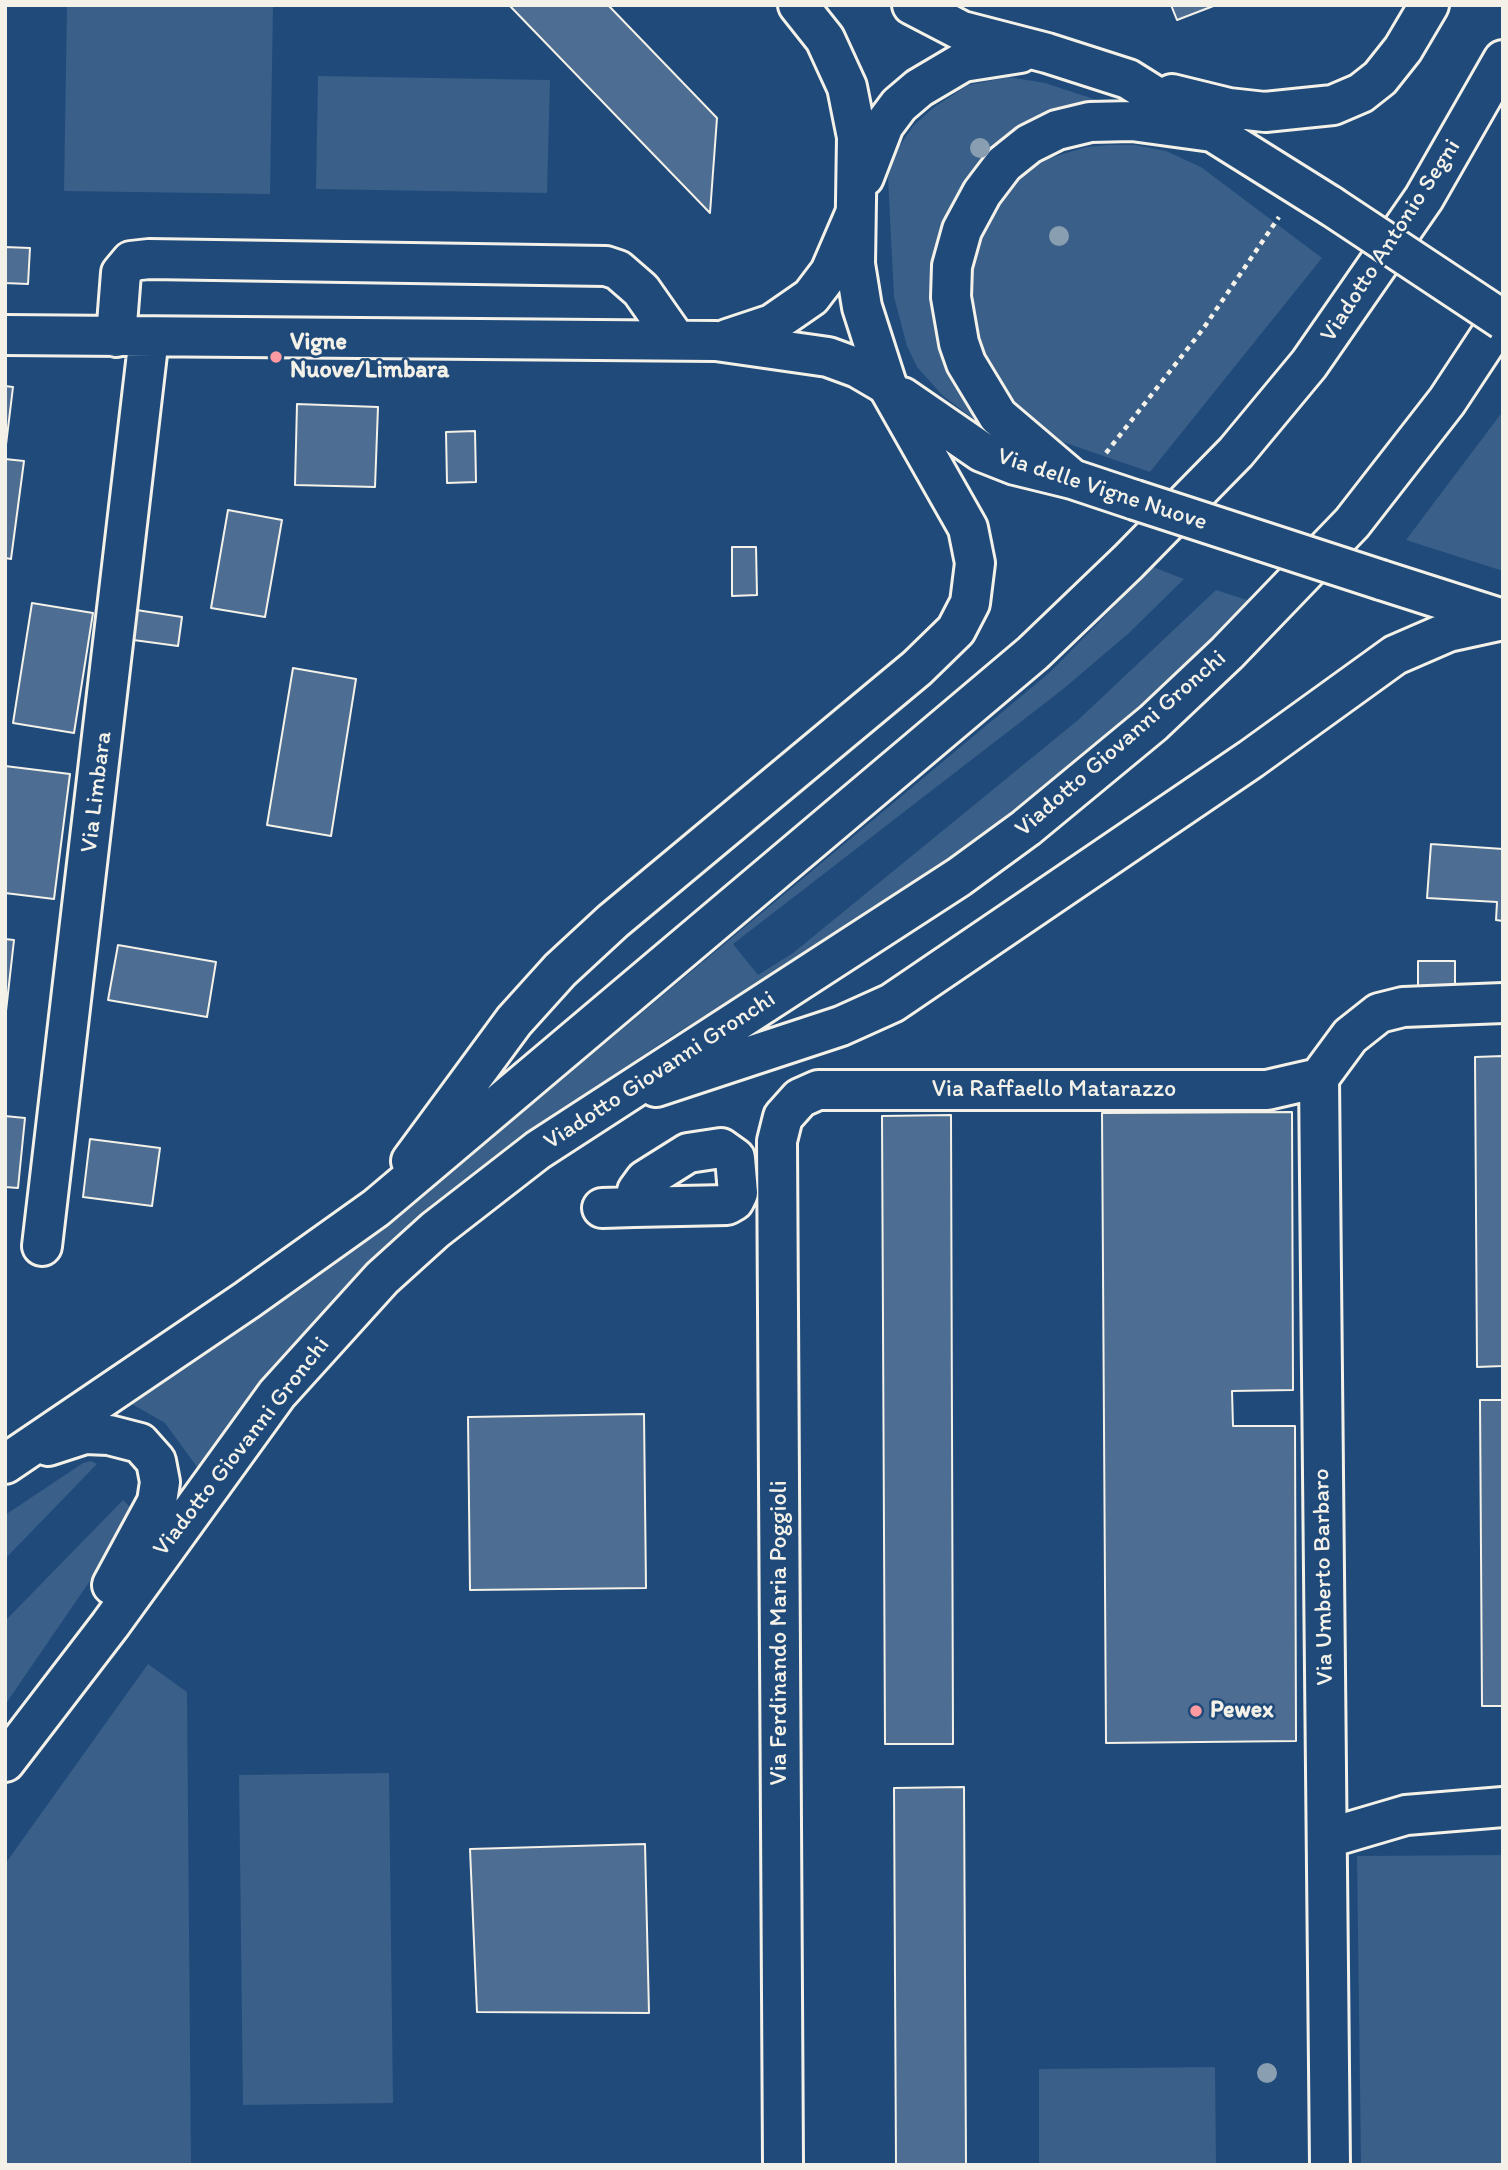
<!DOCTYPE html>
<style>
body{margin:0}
#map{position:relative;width:1508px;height:2170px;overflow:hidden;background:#1f4a7a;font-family:Itim,sans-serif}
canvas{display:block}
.frame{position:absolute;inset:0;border:7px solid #f4f1e8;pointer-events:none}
</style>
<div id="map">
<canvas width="1508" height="2170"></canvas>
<div class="frame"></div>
</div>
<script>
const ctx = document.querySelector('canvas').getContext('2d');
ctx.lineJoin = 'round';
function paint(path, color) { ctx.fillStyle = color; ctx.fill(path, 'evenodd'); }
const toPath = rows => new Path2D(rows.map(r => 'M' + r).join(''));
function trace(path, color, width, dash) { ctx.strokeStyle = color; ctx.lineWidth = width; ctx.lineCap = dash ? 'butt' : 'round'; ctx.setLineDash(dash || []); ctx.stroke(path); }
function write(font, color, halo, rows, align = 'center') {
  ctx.font = font + ' Itim,sans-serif'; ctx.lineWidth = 5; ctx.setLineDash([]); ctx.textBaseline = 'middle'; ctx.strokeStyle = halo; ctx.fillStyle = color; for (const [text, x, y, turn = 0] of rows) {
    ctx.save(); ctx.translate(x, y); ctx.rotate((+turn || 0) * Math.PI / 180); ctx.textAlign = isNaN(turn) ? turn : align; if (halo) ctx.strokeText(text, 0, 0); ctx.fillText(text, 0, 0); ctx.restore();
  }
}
const green = toPath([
 [67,5,273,5,270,194,64,191],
 [318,76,550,80,547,193,316,189],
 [1009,77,1045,83,1097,100,1055,110,994,148,974,169,949,211,941,239,933,302,935,326,942,352,978,422,943,396,917,367,907,346,894,297,888,178,897,150,913,126,933,108,968,85],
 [1109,145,1135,145,1166,151,1201,167,1322,258,1150,472,1028,430,975,352,968,275,989,208,1019,174,1040,161,1086,147],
 [1503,411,1503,571,1406,540],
 [1153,567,1184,579,1129,633,1062,690,733,944,758,975,793,953,1078,720,1216,590,1250,601,1131,715,1070,767,975,840,798,958,670,1037,542,1123,460,1186,353,1281,296,1345,197,1467,165,1423,130,1403,309,1281,425,1194,1049,673],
 [91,1461,97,1464,5,1559,5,1515,83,1463],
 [123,1500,131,1508,133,1518,5,1705,5,1621],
 [148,1664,187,1692,191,2165,5,2165,5,1864],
 [389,1773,393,2103,243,2105,239,1775],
 [1503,1855,1503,2165,1361,2165,1357,1856],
 [1215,2067,1216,2163,1039,2165,1039,2069]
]);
const building = toPath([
 [509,5,608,5,717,118,710,213,509,5],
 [1171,5,1216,5,1177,20,1171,5],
 [5,247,30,248,28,284,5,283,5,247],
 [5,386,13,387,5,453,5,386],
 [297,404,378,407,375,487,295,485,297,404],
 [475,431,476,482,447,483,446,432,475,431],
 [5,459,24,461,11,559,5,558,5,459],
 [228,510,282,520,265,617,211,608,228,510],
 [732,547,756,547,757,595,732,596,732,547],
 [32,603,93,613,74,733,13,723,32,603],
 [130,609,182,617,178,646,126,639,130,609],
 [293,668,356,679,331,836,267,825,293,668],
 [5,766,70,774,54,899,5,893,5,766],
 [1431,844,1503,849,1503,921,1496,920,1497,902,1427,898,1431,844],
 [5,939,14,940,5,1020,5,939],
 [118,945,216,962,207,1017,108,1000,118,945],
 [1418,961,1455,961,1455,990,1418,990,1418,961],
 [1503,1056,1503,1366,1477,1367,1475,1057,1503,1056],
 [1292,1112,1293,1390,1232,1391,1233,1426,1295,1426,1296,1741,1106,1743,1102,1113,1292,1112],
 [951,1115,953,1744,885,1744,882,1116,951,1115],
 [5,1116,25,1118,18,1188,5,1187,5,1116],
 [90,1139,160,1148,152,1206,83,1197,90,1139],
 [1480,1400,1503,1400,1503,1706,1482,1706,1480,1400],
 [644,1414,646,1588,470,1590,468,1417,644,1414],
 [964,1787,966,2165,896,2165,894,1788,964,1787],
 [645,1844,649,2013,477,2012,470,1849,645,1844]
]);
const path = toPath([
 [1106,453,1203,329,1279,217]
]);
const minor = toPath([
 [5,335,716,341,828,357,858,368,887,385],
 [116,337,121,273,131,261,149,259,606,266,618,270,641,290,676,340],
 [727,339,772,324,811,297,830,272,855,214],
 [602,1208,634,1207,727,1205,734,1201,738,1193,735,1158,721,1148,688,1153,645,1180,637,1191,634,1207],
 [42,1246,149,337],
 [1328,1838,1406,1815,1503,1807],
 [783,2165,777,1141,783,1117,800,1098,818,1090,1267,1090,1319,1078],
 [1330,2165,1319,1078,1350,1036,1379,1013,1403,1007,1503,1003]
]);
const major = toPath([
 [912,5,962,31,1047,53,1128,79,1331,206],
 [1172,94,1229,108,1265,112,1333,105,1361,93,1380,78,1403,49,1429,5],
 [864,177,884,125,899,105,919,88,963,62,1020,53],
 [902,397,982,452,1015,465,1072,479,1135,500],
 [1072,479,998,416,966,363,959,343,951,297,952,266,962,230,982,193,1004,164,1029,144,1057,130,1090,122,1132,121,1212,132],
 [1381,580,1503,619],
 [656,1087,841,1026,892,1003,1251,759,1395,655,1448,632,1503,620],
 [411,1161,514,1021,560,970,613,921,917,668,956,630,970,603,975,563,968,528,887,385,862,307,855,264,857,137,847,87,825,39,798,5],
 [48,1446,85,1434,109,1435,140,1443,156,1461,160,1482,157,1502,112,1585],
 [5,1464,247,1300,376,1208,1033,653,1128,562,1236,452,1309,364,1424,198,1503,60],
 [5,1762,110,1625,277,1394,382,1278,435,1230,538,1150,959,877,1026,828,1153,723,1227,653,1352,523,1447,401,1503,316]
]);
const majorBridge = toPath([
 [1331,206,1503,320],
 [1135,500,1381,580]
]);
const trees = [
 [980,148],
 [1059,236],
 [1267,2073]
];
const markers = [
 [276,357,7,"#ff9aa2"],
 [1196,1711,7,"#ff9aa2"]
];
const streetNames = [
 ["Viadotto Antonio Segni",1391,241,-57],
 ["Via delle Vigne Nuove",1102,490,18],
 ["Viadotto Giovanni Gronchi",1121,744,-41],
 ["Via Limbara",97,792,-83],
 ["Viadotto Giovanni Gronchi",660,1071,-33],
 ["Via Raffaello Matarazzo",1054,1090],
 ["Viadotto Giovanni Gronchi",242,1447,-52],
 ["Via Umberto Barbaro",1324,1577,-91],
 ["Via Ferdinando Maria Poggioli",780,1633,-90]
];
const poiNames = [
 ["Vigne",290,343],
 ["Nuove/Limbara",290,371],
 ["Pewex",1210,1711]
];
paint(green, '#3a5f88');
paint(building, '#4d6e92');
trace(building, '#f4f1e8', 2);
trace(minor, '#f4f1e8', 44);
trace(major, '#f4f1e8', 44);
trace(path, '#f4f1e8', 4.5, [5, 5]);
trace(minor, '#1f4a7a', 38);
trace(major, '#1f4a7a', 38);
trace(majorBridge, '#f4f1e8', 44, []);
trace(majorBridge, '#1f4a7a', 38);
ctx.fillStyle = '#8a9eb1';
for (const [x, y] of trees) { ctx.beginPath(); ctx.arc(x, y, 10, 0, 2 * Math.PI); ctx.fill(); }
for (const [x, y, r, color] of markers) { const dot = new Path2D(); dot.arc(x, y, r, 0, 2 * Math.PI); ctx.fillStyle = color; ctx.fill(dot); trace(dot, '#1f4a7a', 2.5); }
write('24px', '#f4f1e8', '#1f4a7a', streetNames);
write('bold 24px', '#f4f1e8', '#1f4a7a', poiNames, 'left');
</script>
